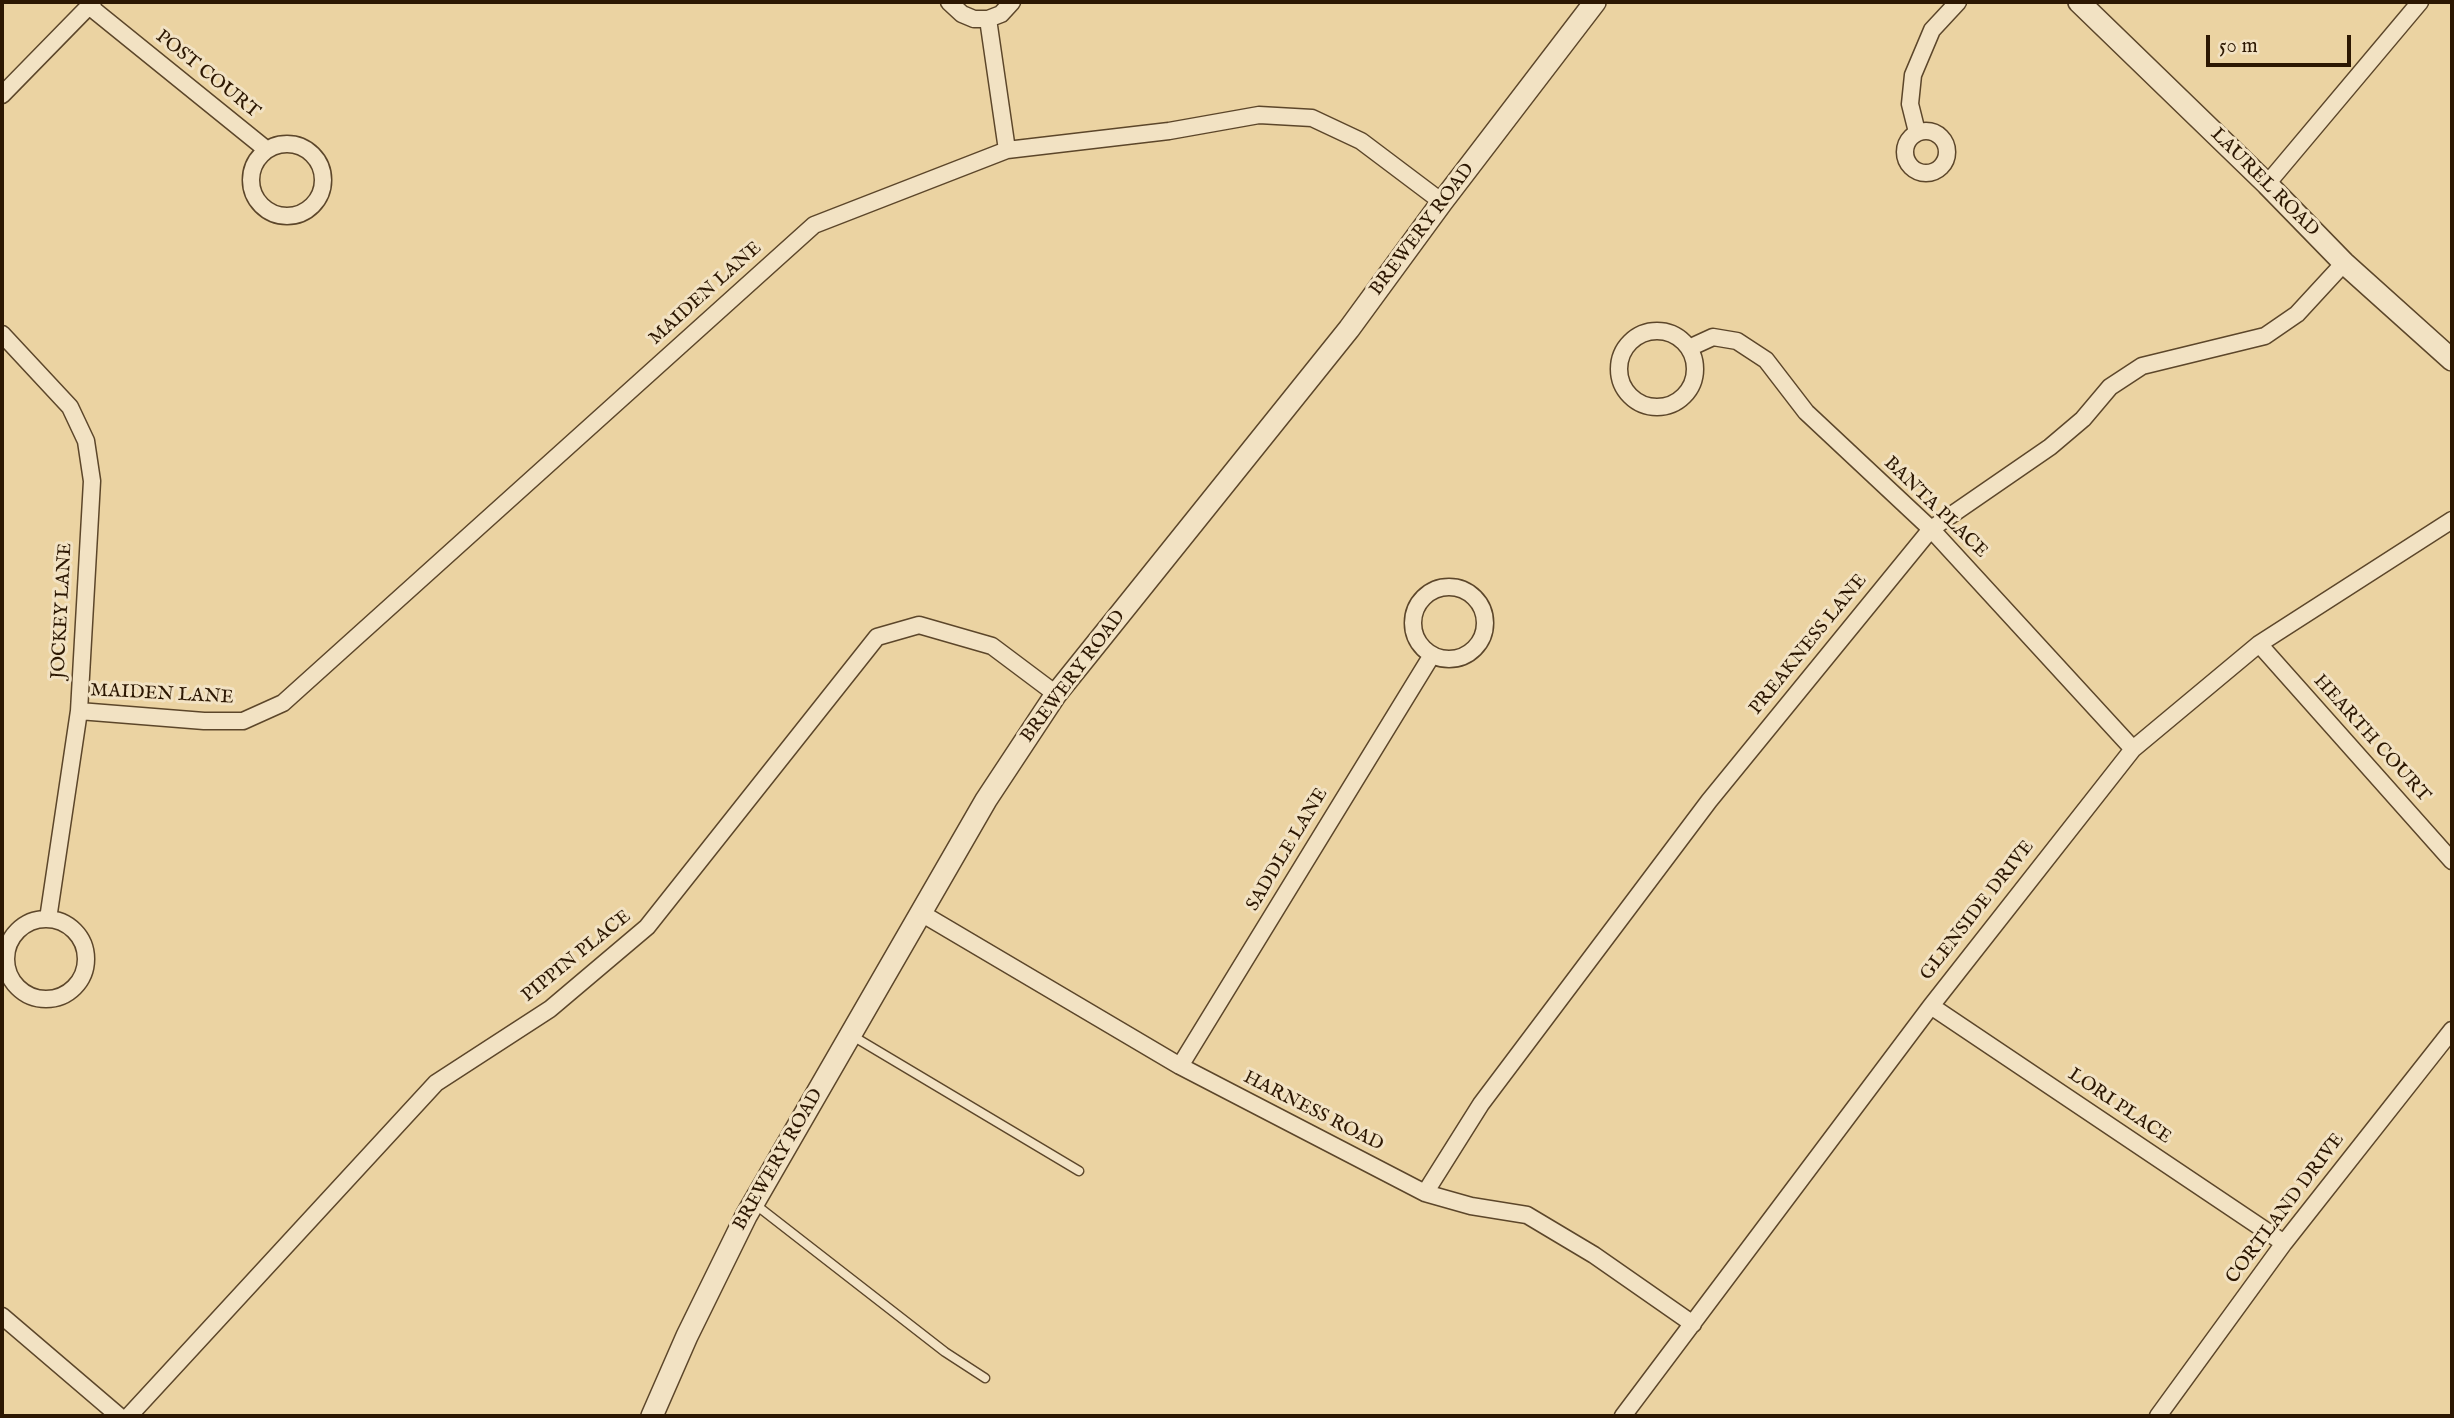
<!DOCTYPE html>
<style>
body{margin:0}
#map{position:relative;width:2454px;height:1418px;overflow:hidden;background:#ebd3a2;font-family:"IM FELL English",serif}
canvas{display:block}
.frame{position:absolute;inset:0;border:4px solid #2c1702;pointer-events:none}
.scale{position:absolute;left:2206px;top:35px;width:145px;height:32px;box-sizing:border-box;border:4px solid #2c1702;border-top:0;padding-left:9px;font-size:21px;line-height:24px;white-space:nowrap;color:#2c1702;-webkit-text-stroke:5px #f2e2c3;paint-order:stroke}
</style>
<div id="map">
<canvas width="2454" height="1418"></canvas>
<div class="frame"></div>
<div class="scale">50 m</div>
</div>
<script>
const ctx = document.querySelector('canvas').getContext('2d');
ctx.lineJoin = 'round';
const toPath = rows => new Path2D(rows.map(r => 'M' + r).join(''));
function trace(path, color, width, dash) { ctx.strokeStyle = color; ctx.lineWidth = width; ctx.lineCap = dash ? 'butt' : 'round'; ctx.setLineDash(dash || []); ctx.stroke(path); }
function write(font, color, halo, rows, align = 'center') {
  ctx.font = font + ' "IM FELL English",serif'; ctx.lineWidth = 6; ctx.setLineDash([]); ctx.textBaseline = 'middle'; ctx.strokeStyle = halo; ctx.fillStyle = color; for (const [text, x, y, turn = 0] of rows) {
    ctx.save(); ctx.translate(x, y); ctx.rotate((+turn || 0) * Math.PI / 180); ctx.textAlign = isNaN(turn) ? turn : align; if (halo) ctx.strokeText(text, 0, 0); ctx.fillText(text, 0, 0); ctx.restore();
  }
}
const service = toPath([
 [851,1035,1079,1171],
 [756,1205,945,1352,985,1378]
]);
const minor = toPath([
 [949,2,962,14,974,19,988,19,1001,14,1012,2],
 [89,6,267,150],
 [988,19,1007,150],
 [2,95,93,2],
 '1905 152a21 21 0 1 1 42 0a21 21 0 1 1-42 0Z',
 [1917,132,1910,104,1913,75,1932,30,1958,2],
 '251 180a36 36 0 1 1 72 0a36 36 0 1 1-72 0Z',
 [2267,184,2420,2],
 '1619 369a38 38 0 1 1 76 0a38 38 0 1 1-76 0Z',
 [2,334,70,407,86,441,92,481,79,711,48,919],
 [1689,348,1713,337,1737,341,1766,360,1806,412,1931,529,2133,749],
 '1413 623a36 36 0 1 1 72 0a36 36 0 1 1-72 0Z',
 [2259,644,2452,861],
 [79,711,204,721,243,721,283,703,814,225,1007,150,1169,131,1259,115,1312,118,1361,141,1442,202],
 [921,913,1180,1066,1425,1193,1471,1206,1527,1215,1594,1255,1693,1324],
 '6 959a40 40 0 1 1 80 0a40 40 0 1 1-80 0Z',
 [1931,1006,2284,1243],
 [1180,1066,1432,655],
 [1425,1193,1481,1104,1709,801,1931,529,2050,447,2083,419,2110,387,2142,366,2265,336,2297,314,2344,263],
 [2,1316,119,1416],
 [129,1416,436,1083,550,1009,647,927,877,637,919,625,992,646,1056,694],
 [1623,1416,1931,1006,2133,749,2259,644,2452,520],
 [2158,1416,2284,1243,2452,1030]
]);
const tertiary = toPath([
 [2079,2,2267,184,2344,263,2452,360],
 [652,1416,687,1336,746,1216,986,800,1056,694,1349,329,1442,202,1595,2]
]);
const streetNames = [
 ["POST COURT",207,75,39],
 ["LAUREL ROAD",2264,183,45],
 ["BREWERY ROAD",1423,230,-53],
 ["MAIDEN LANE",706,294,-42],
 ["BANTA PLACE",1935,508,44],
 ["JOCKEY LANE",63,611,-87],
 ["PREAKNESS LANE",1809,645,-51],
 ["BREWERY ROAD",1074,677,-53],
 ["MAIDEN LANE",162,695,3],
 ["HEARTH COURT",2371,739,48],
 ["SADDLE LANE",1288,850,-59],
 ["GLENSIDE DRIVE",1978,911,-52],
 ["PIPPIN PLACE",577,957,-39],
 ["LORI PLACE",2119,1107,34],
 ["HARNESS ROAD",1313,1112,27],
 ["BREWERY ROAD",779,1160,-60],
 ["CORTLAND DRIVE",2286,1209,-53]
];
trace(service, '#5c462a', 11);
trace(minor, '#5c462a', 19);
trace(tertiary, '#5c462a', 24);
trace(service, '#f2e2c3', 8);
trace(minor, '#f2e2c3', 16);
trace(tertiary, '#f2e2c3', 21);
write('19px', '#2c1702', '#f2e2c3', streetNames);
</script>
